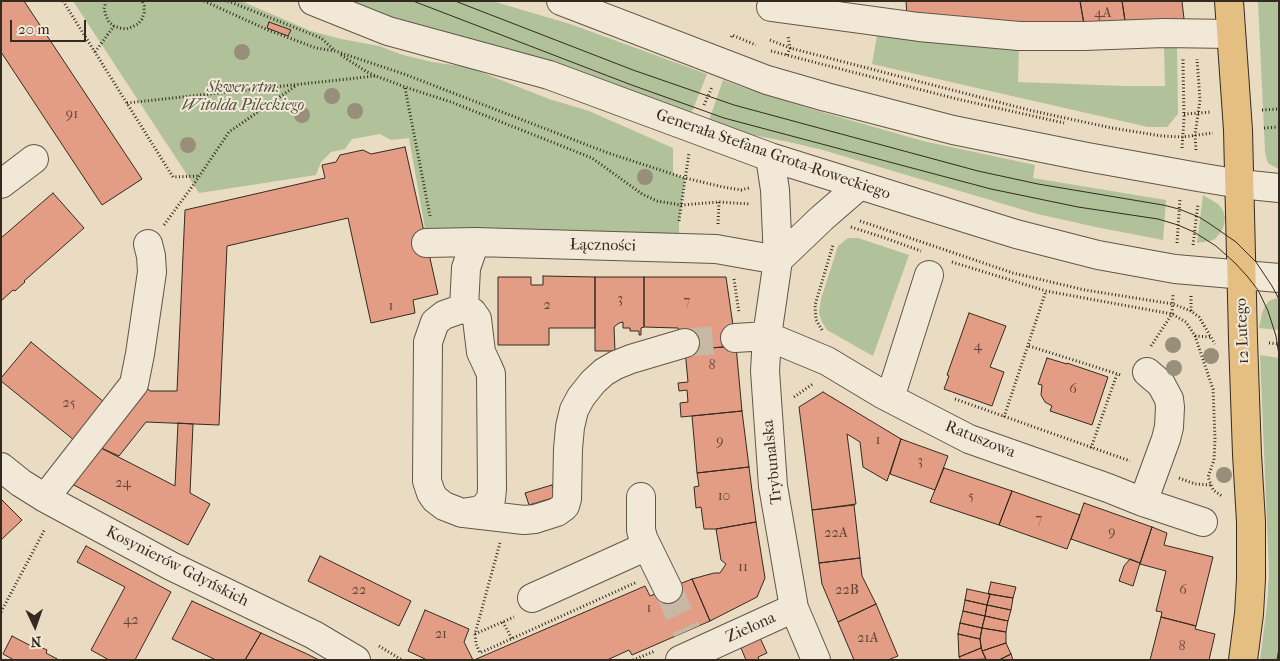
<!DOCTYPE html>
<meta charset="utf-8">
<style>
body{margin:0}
#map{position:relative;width:1280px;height:661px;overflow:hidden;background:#eadbc3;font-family:"IM FELL French Canon",serif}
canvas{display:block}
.frame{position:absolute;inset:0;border:2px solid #352a1f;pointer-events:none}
.north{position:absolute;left:10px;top:601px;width:50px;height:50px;-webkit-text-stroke:4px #f1e8d8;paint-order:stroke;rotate:177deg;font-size:14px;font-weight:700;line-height:20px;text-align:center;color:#352a1f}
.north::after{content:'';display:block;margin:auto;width:18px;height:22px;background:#352a1f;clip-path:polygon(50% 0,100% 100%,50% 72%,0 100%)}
.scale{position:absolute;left:10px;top:20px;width:76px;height:22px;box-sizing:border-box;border:2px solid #352a1f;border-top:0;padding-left:6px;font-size:15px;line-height:18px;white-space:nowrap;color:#352a1f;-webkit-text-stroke:4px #f1e8d8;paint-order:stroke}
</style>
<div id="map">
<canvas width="1280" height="661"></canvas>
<div class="frame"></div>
<div class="north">N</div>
<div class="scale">20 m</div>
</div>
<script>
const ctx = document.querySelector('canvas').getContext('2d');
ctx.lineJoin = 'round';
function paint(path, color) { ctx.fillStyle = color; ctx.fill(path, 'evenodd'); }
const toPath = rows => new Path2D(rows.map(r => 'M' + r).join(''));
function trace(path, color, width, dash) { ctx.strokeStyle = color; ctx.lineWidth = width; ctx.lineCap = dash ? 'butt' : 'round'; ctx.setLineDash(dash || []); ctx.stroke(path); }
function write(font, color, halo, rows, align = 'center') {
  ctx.font = font + ' "IM FELL French Canon",serif'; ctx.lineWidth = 4; ctx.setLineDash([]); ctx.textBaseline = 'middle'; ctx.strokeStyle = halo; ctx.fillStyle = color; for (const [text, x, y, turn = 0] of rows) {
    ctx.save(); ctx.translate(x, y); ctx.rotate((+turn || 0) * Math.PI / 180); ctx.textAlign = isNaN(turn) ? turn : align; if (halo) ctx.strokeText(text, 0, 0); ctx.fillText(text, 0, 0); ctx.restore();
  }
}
const green = toPath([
 [73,1,241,1,311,31,341,39,379,46,403,55,432,62,468,67,549,99,589,111,673,148,673,174,685,178,679,221,679,234,448,231,426,234,409,138,391,140,380,134,352,139,345,149,331,152,321,162,316,175,199,193],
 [349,1,492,1,570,24,707,74,689,119,554,63,506,48,402,22],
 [1258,1,1277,1,1279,12,1279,169,1269,164,1267,161,1265,151],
 [878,30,1019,46,1018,82,1124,86,1165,86,1164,47,1177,46,1178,114,1167,127,1148,127,872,64],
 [723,80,739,86,818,111,923,141,1035,165,1033,178,1166,200,1163,240,1096,227,1037,214,823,150,789,142,707,126],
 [1203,195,1218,204,1223,210,1225,218,1224,225,1221,232,1215,239,1210,241,1197,243],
 [848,238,858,238,909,255,873,356,827,330,822,322,819,313,821,299,838,246],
 [1279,297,1279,330,1259,328,1262,313,1265,306,1269,301],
 [1260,355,1279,358,1279,660,1260,660,1267,605,1269,573]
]);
const building = toPath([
 [1,1,24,1,142,179,102,205,1,52,1,1],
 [906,1,1080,1,1085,30,907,16,906,1],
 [1080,1,1122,1,1126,27,1085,30,1080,1],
 [1122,1,1182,1,1184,19,1126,27,1122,1],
 [269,22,291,30,288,36,267,28,269,22],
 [405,147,438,294,413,300,415,313,371,323,348,218,227,246,219,425,146,422,119,456,99,447,147,388,150,391,177,391,185,210,325,178,322,165,336,162,340,155,363,150,371,154,405,147],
 [53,193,84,228,24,281,25,282,15,291,13,290,1,301,1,238,53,193],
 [543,276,595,277,595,328,549,328,549,345,498,345,498,277,531,277,531,285,543,285,543,276],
 [595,277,644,277,644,327,641,328,641,335,639,335,639,331,630,331,630,328,623,328,623,322,619,323,614,327,615,351,595,351,595,277],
 [644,277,726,277,736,346,685,350,684,335,678,328,644,327,644,277],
 [969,313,1006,326,990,367,1004,372,992,406,944,389,949,376,947,375,969,313],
 [31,342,104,402,74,440,1,381,1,378,31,342],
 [736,346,742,411,681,417,680,403,688,402,687,390,679,391,678,383,688,382,685,350,736,346],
 [1047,358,1067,364,1067,363,1108,377,1092,425,1050,411,1052,406,1045,402,1041,395,1042,385,1038,384,1047,358],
 [823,392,901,439,887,481,863,467,860,442,847,434,856,504,812,510,799,407,823,392],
 [742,411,749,467,697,473,692,416,742,411],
 [178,423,193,424,190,493,210,504,188,545,70,483,99,447,175,486,178,423],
 [901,439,948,456,935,490,890,474,901,439],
 [749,467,756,522,716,529,704,529,701,507,696,508,694,487,699,486,697,473,749,467],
 [944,468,1012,491,999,525,930,502,944,468],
 [552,485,556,497,529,505,525,493,552,485],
 [1012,491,1080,515,1067,549,999,525,1012,491],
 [1,499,22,520,1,540,1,499],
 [1084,503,1152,527,1140,563,1071,539,1084,503],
 [854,505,860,558,819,563,812,510,854,505],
 [756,522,765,578,757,597,710,621,692,579,714,573,720,573,726,564,721,560,716,529,756,522],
 [1152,527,1167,533,1164,545,1213,557,1196,626,1161,617,1162,612,1156,611,1166,571,1140,564,1152,527],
 [86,546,171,592,135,660,109,660,91,650,125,587,77,562,86,546],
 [320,556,411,601,399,626,308,581,320,556],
 [860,558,862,576,876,604,838,622,822,584,819,563,860,558],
 [1130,559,1140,563,1133,586,1119,581,1124,566,1130,559],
 [692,579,710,621,632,655,629,650,607,660,474,660,645,586,650,596,692,579],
 [991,582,1016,587,1013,598,988,594,991,582],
 [967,589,990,594,987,605,965,600,967,589],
 [990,594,1013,598,1011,610,987,605,990,594],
 [965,600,987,605,985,616,963,611,965,600],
 [192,601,261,633,245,660,216,660,172,639,192,601],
 [876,604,898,656,888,660,854,660,838,622,876,604],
 [987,605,1011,610,1008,621,985,616,987,605],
 [425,610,469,629,464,642,473,660,427,660,408,651,425,610],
 [963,611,985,616,982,628,960,623,963,611],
 [985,616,1008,621,1006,632,982,628,985,616],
 [1161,617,1196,626,1195,629,1215,634,1209,660,1150,660,1161,617],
 [960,623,982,628,980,639,958,634,960,623],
 [982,628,1006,632,1006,643,982,651,980,639,982,628],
 [261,633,307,654,319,660,245,660,261,633],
 [958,634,980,639,981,648,959,657,958,634],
 [12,636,33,647,34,644,47,650,46,653,59,660,14,660,3,654,12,636],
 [760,638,767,653,758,657,759,660,746,660,741,648,760,638],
 [1006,643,1011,654,999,660,986,660,982,651,1006,643],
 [981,648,986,659,961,660,959,657,981,648],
 [1011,654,1013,660,999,660,1011,654]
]);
const minorTunnel = toPath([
 [685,343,735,338],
 [668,589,687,631]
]);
const path = toPath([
 [63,1,173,177,199,176],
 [106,1,104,9,106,16,109,22,114,26,120,28,126,29,132,27,138,24,142,19,144,13,144,6,142,1],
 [204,1,268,30,316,48,335,51,404,74,608,153,685,178,723,187,741,190,749,188],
 [228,1,321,38,334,50],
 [731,37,732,35,756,45],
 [770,40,790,48,1033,111,1112,128,1162,136,1182,137,1213,133],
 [771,51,957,99,1064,123],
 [95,52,114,26],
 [341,55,367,72,376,76,405,87,451,102,592,158,642,194,657,201,681,205,719,202,750,204],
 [787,55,790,48,788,36],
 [405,88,430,216],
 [127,103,375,76],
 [704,105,712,87],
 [1262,110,1279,109],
 [1184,114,1211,112],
 [1264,128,1279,127],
 [1182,148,1184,119,1183,59],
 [1196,150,1195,135,1200,100,1197,59],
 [679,221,689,153],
 [860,221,1013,273,1085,290,1173,304,1191,311,1199,317,1215,344],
 [718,224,719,202],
 [164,225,194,184,229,132,297,85],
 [851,227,885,238,921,251],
 [1177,243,1180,199],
 [1193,245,1198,204],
 [952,262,1046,291,1172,314,1186,322,1195,336,1213,389,1215,439,1214,460,1208,477,1213,490,1222,496],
 [734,279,739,313],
 [1191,311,1191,296],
 [822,330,816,320,815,305,833,245],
 [1195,336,1211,337],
 [1269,343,1279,344],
 [1029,346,1121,375],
 [1151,346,1172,314,1173,294],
 [794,397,814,383],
 [955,399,1130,461],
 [1004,417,1046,291],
 [1091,448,1117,374],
 [1179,478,1195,484,1211,485],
 [500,543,475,634,476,644,480,653,637,582],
 [1,612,45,529],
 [503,622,512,639],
 [475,634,514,617],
 [379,646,402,660],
 [633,660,655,651]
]);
const minor = toPath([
 [313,1,388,31,549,75,770,157,1016,234,1098,255,1175,269,1279,278],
 [561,1,767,80,826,97,953,130,1087,157,1198,177,1240,184,1279,188],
 [771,7,919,27,1019,36,1084,36,1164,33,1231,34],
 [770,157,775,190,778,260,767,336,765,371,773,486,794,608,816,660],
 [1,184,34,159],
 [426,243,475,242,716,249,778,260],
 [778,260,822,218,859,186],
 [464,308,472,312,477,319,481,352,488,367,491,374,492,489,491,499,486,505,481,510,462,513,444,506,435,499,431,493,427,481,428,342,435,322,444,315,464,308],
 [464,308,466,268,475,242],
 [735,338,767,336,827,361,882,394,969,439,1108,488,1143,502,1203,522],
 [890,398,929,275],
 [1,467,21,483,45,498,171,566,314,635,356,660],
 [641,497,641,530,643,538,668,589],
 [45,498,134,384,140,354,152,272,151,256,148,244],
 [1143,502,1166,439,1169,427,1170,407,1169,399,1161,384,1147,372],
 [464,513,524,520,535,519,557,512,565,506,567,499,568,449,570,427,574,410,581,397,593,382,604,372,616,365,631,359,685,343],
 [532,598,647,546],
 [680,660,794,608]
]);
const major = toPath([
 [1229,1,1238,130,1243,339,1247,454,1251,522,1251,579,1249,614,1243,660]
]);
const tram = toPath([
 [413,1,629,84,724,118,991,189,1078,207,1158,219,1178,225,1194,232,1216,246,1235,263,1247,276,1258,290,1268,311,1276,336,1279,355],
 [455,1,633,70,734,105,978,171,1038,184,1163,205,1179,209,1199,217,1210,224,1236,242,1256,262,1272,286,1279,299],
 [1277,660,1279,648]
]);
const trees = [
 [242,52],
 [332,96],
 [355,111],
 [302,115],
 [188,145],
 [645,177],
 [1173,345],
 [1211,356],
 [1174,368],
 [1224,475]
];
const numberNames = [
 ["4A",1103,14],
 ["91",72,115],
 ["3",620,300],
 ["7",687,302],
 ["2",547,306],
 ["1",391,307],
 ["4",978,347],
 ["8",712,366],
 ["6",1073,390],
 ["25",69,404],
 ["1",878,441],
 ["9",720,442],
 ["3",920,462],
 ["24",123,484],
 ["10",724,497],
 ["5",971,497],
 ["7",1039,520],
 ["9",1112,533],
 ["22A",836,534],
 ["11",743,568],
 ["22",359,591],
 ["22B",847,591],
 ["6",1183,591],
 ["1",649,609],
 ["42",131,621],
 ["21",441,635],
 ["21A",868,639],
 ["8",1182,647]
];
const parkNames = [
 ["Skwer rtm.",243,88],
 ["Witolda Pileckiego",243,106]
];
const streetNames = [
 ["Generała Stefana Grota-Roweckiego",773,155,19],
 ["Łączności",603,246,1],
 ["12 Lutego",1243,331,-92],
 ["Ratuszowa",980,440,22],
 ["Trybunalska",773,462,-96],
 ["Kosynierów Gdyńskich",177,567,27],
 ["Zielona",751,628,-24]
];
paint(green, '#b1c199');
paint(building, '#e39d85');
trace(building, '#352a1f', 1);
trace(minorTunnel, '#c6b8a2', 28, [28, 14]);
trace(minor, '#625648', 30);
trace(major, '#352a1f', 30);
trace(path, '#352a1f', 3, [1, 2.5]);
trace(minor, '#f1e8d8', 28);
trace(major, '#e5be82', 28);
trace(tram, '#352a1f', 1);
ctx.fillStyle = '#988f7a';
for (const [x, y] of trees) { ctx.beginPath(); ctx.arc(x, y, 8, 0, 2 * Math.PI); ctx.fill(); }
write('14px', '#604738', null, numberNames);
write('italic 16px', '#54503e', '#f1e8d8', parkNames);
write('16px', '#352a1f', '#f1e8d8', streetNames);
</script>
